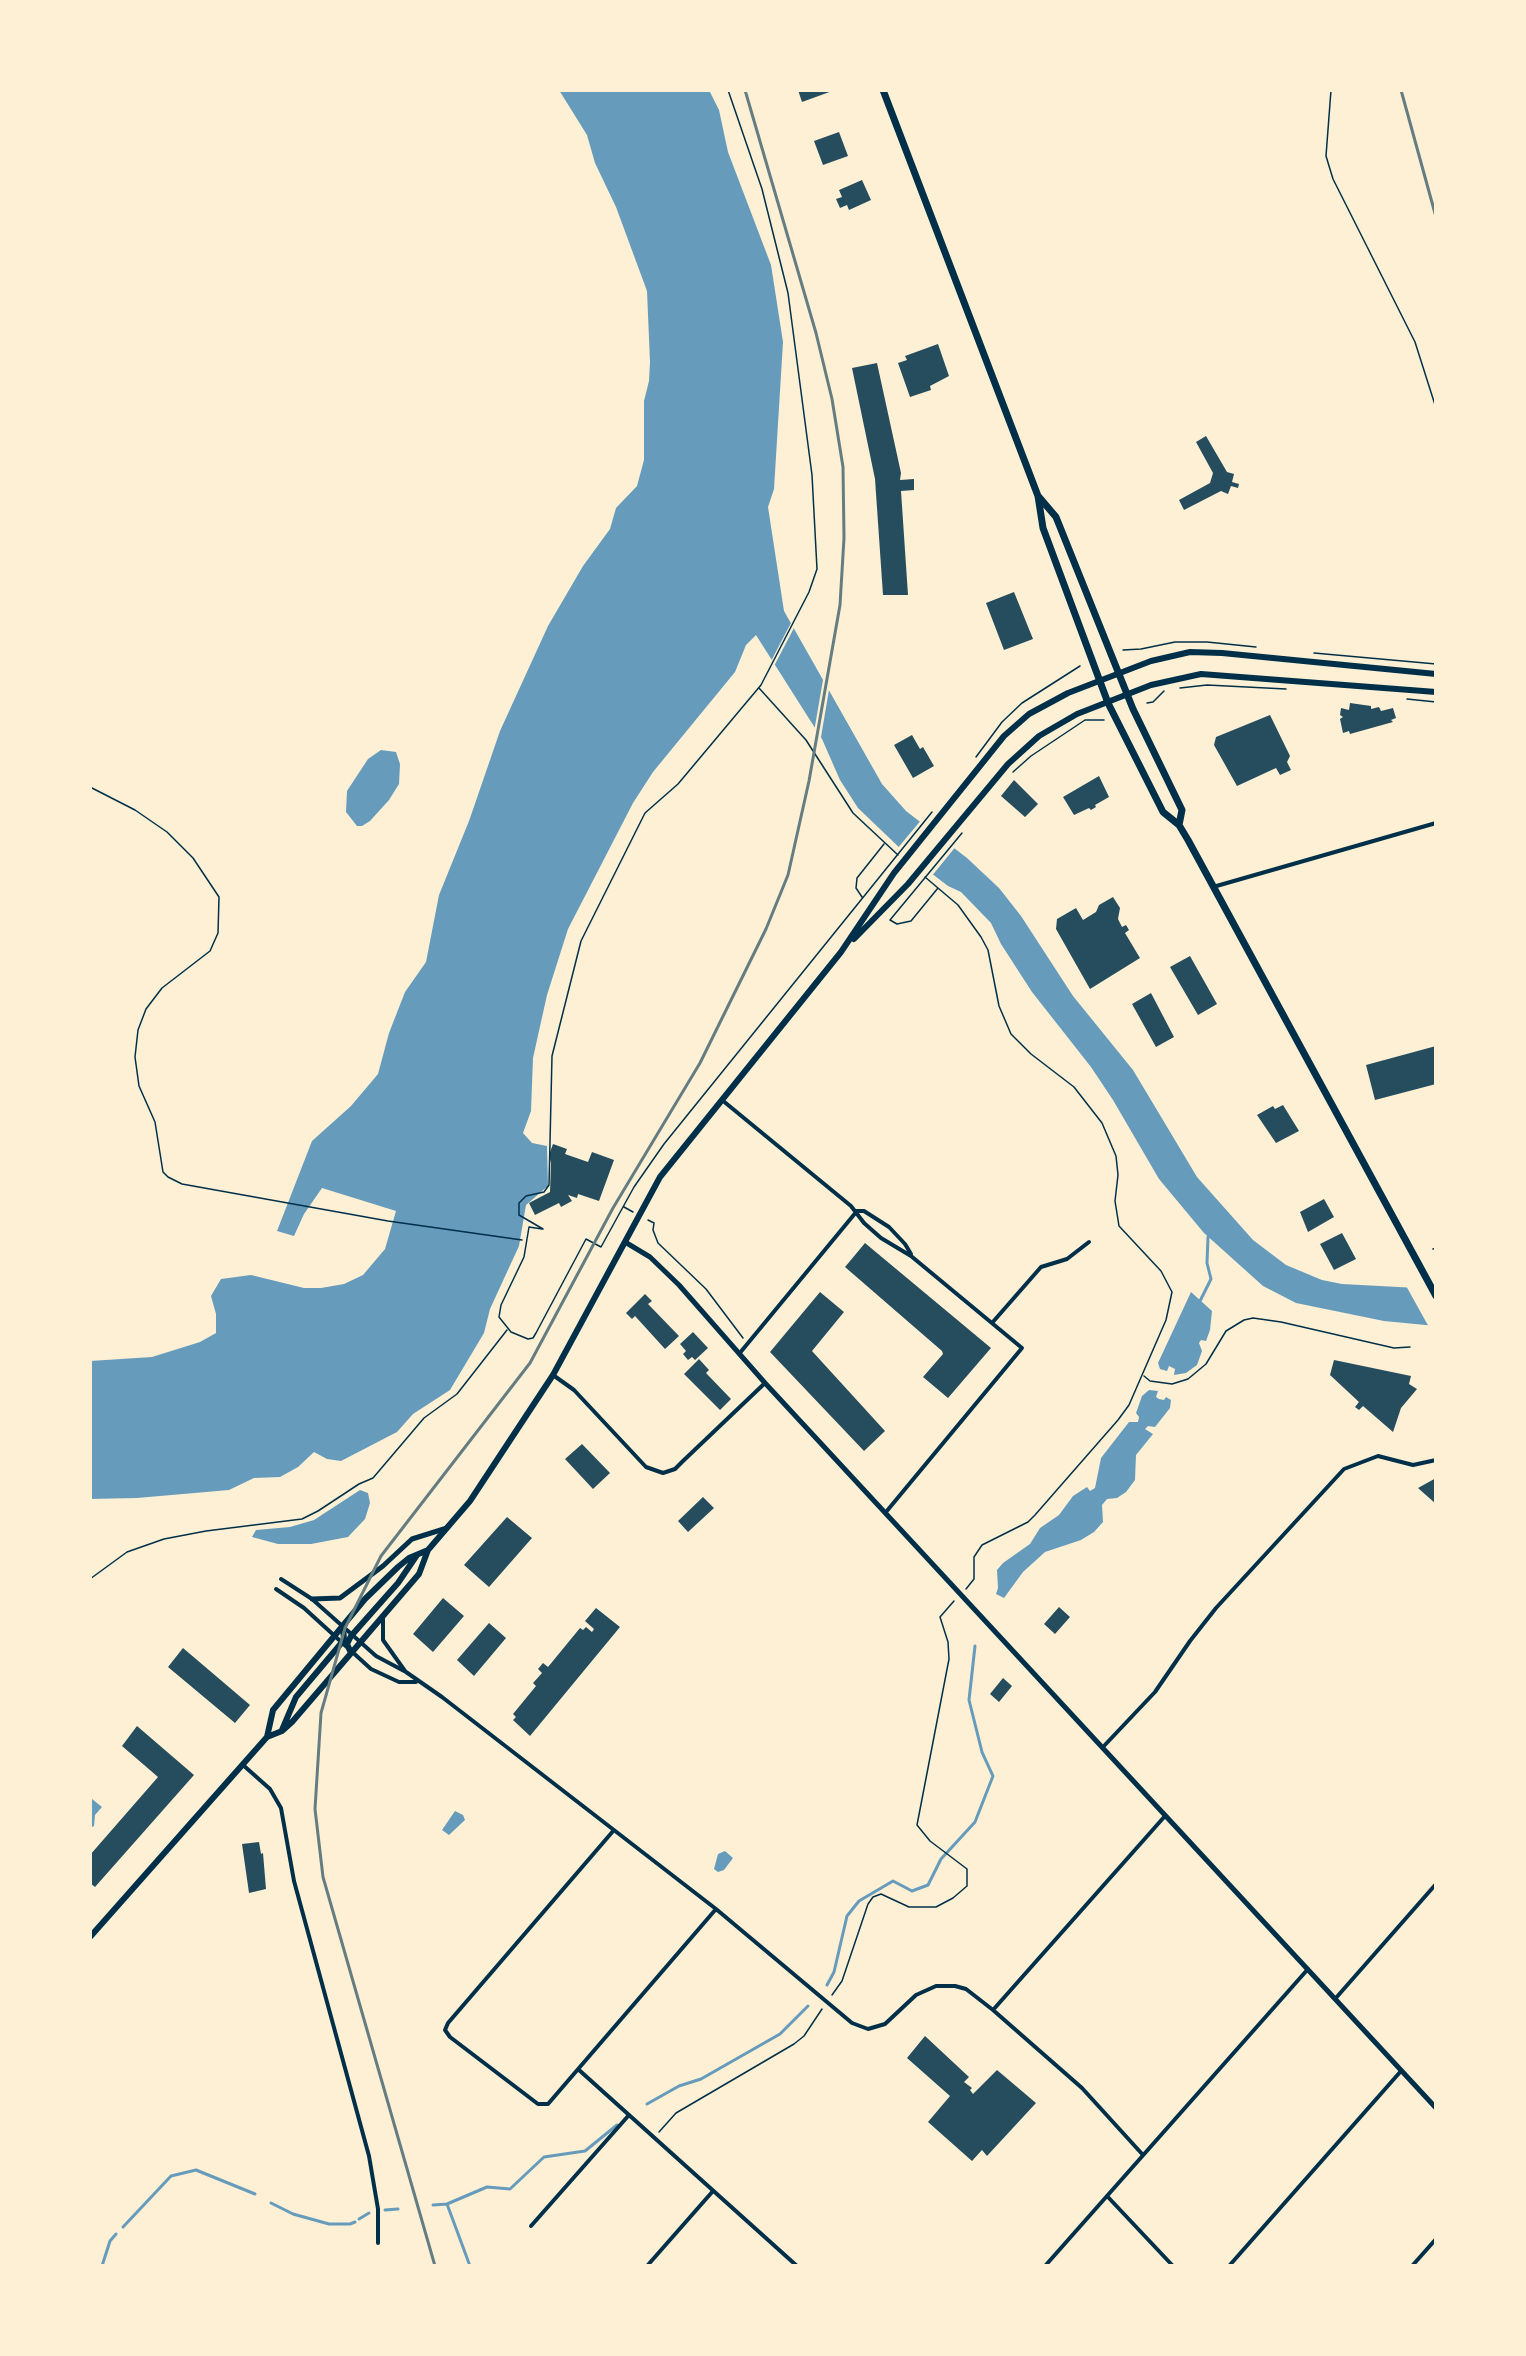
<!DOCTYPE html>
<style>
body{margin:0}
#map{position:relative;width:1526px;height:2356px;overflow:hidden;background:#fdf0d5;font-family:Raleway,sans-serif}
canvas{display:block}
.frame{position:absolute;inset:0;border:92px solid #fdf0d5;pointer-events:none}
</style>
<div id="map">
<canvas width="1526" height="2356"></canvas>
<div class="frame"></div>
</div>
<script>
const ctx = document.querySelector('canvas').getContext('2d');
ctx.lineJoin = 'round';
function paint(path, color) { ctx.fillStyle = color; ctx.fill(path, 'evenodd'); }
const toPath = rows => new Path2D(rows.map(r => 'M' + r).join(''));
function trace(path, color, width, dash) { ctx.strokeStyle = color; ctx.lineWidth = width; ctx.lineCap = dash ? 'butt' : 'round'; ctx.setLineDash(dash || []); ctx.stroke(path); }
const water = toPath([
 [559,90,709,90,719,110,728,152,771,265,783,342,774,489,768,507,784,611,882,784,906,811,967,858,999,888,1021,916,1073,996,1133,1070,1197,1177,1253,1240,1286,1265,1322,1280,1342,1284,1436,1289,1436,1326,1384,1321,1296,1303,1263,1286,1204,1233,1159,1179,1113,1100,1091,1067,1032,992,1001,944,991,923,961,892,948,886,905,853,858,808,840,780,822,739,756,635,746,645,735,672,653,772,633,803,568,929,547,995,533,1058,531,1111,523,1133,532,1143,547,1146,548,1186,526,1205,519,1246,490,1309,484,1333,450,1390,413,1414,397,1432,341,1461,327,1459,314,1452,298,1467,280,1477,254,1478,229,1490,137,1498,90,1499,90,1361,152,1357,200,1342,216,1333,216,1314,211,1296,221,1279,251,1275,304,1288,321,1288,344,1284,363,1275,385,1249,396,1211,322,1188,304,1214,294,1236,277,1231,312,1141,351,1106,378,1074,389,1033,405,992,426,962,439,895,469,821,500,731,548,626,583,566,610,529,616,508,637,486,644,460,644,401,649,381,650,362,647,291,616,207,595,163,587,135],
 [381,750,396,752,400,764,399,784,389,800,370,821,362,826,357,826,346,812,347,791,368,759],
 [1191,1292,1212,1311,1210,1330,1206,1341,1201,1340,1199,1343,1202,1351,1197,1365,1186,1373,1174,1375,1175,1369,1169,1366,1167,1371,1160,1369,1158,1363],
 [1149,1390,1158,1391,1156,1397,1159,1399,1164,1400,1166,1397,1171,1400,1170,1408,1155,1427,1148,1426,1145,1429,1153,1434,1136,1455,1135,1480,1126,1492,1117,1498,1107,1499,1102,1505,1103,1522,1094,1532,1081,1540,1045,1552,1023,1572,1004,1598,996,1594,998,1588,997,1570,1003,1563,1030,1544,1040,1528,1059,1515,1073,1496,1087,1487,1090,1491,1095,1488,1101,1458,1129,1422,1138,1422,1139,1417,1136,1413,1142,1396],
 [360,1490,368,1493,370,1503,365,1519,348,1537,311,1544,278,1544,252,1537,256,1530,290,1527,314,1520],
 [92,1799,102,1807,95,1815,94,1826,90,1828,90,1802],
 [455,1811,463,1815,465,1820,449,1835,442,1830],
 [725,1851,733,1858,724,1870,718,1872,714,1869,718,1854]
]);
const pier = toPath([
 [792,621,795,626,773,668,770,663],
 [824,674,830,684,820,743,814,732],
 [922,819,957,845,931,877,897,849],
 [1405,1284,1436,1286,1436,1329,1430,1329]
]);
const stream = toPath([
 [1200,1301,1211,1279,1207,1263,1208,1237],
 [827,1985,834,1972,847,1916,859,1901,893,1881,912,1891,928,1885,941,1859,975,1822,993,1776,982,1752,969,1700,975,1646],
 [647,2104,679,2086,701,2079,780,2034,808,2006],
 [271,2203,293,2214,329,2224,350,2224,355,2222],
 [447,2204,470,2266],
 [433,2205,447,2204,487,2187,510,2189,544,2157,585,2151,617,2125],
 [385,2210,398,2209],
 [359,2219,369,2213],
 [123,2227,171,2176,196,2170,255,2194],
 [102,2266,110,2241,116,2234]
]);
const building = toPath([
 [798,90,835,90,802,102],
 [839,132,848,156,823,165,814,141],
 [862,180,871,200,849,210,847,205,840,208,836,199,842,197,839,190],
 [938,344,949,376,930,386,931,390,910,397,898,363,907,360,905,356],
 [877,363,901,473,900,480,914,479,914,490,901,491,908,595,883,595,875,479,852,368],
 [1206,436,1227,472,1234,474,1232,482,1239,484,1238,488,1231,486,1228,494,1221,491,1184,510,1179,500,1210,483,1213,473,1196,442],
 [1014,592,1033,639,1004,650,986,603],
 [1350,703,1371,706,1371,709,1379,707,1381,711,1393,708,1396,718,1391,720,1393,722,1350,734,1349,731,1343,733,1340,719,1343,717,1340,715,1341,708,1349,710],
 [1270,715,1290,756,1287,762,1291,770,1280,775,1276,768,1237,786,1214,745,1216,737],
 [912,735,920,749,923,747,934,766,913,778,894,745],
 [1099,776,1109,797,1095,805,1096,807,1091,810,1089,808,1074,815,1063,797],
 [1014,780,1038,804,1025,817,1001,796],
 [1113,897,1120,908,1118,919,1122,927,1126,925,1129,930,1125,933,1140,958,1090,989,1056,929,1057,919,1076,908,1083,920,1096,912,1099,905],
 [1190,956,1217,1004,1198,1015,1170,967],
 [1151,993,1174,1037,1156,1047,1132,1004],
 [1436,1046,1436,1084,1375,1100,1366,1065],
 [1283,1105,1299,1131,1276,1143,1257,1115,1273,1106,1275,1109],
 [553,1144,567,1149,565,1154,588,1162,592,1152,614,1160,599,1201,578,1194,577,1198,568,1195,572,1201,561,1207,559,1203,535,1215,529,1203,550,1192,551,1163,549,1155],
 [1324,1199,1334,1217,1308,1232,1300,1212],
 [1342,1233,1356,1259,1334,1270,1320,1244],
 [865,1243,991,1348,948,1398,923,1377,943,1354,942,1351,845,1267],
 [820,1292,844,1312,812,1351,885,1431,864,1451,770,1352],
 [645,1294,652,1301,648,1304,679,1336,665,1349,635,1316,632,1319,626,1313],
 [693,1332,708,1348,695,1360,692,1357,688,1360,683,1354,686,1351,680,1344],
 [699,1359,709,1370,706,1373,731,1399,720,1410,684,1374],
 [1334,1360,1411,1376,1409,1384,1417,1389,1401,1408,1393,1432,1363,1406,1359,1410,1355,1407,1359,1402,1330,1375],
 [582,1444,610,1473,593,1489,565,1459],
 [1436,1478,1436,1504,1418,1488],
 [703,1497,714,1508,688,1532,678,1521],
 [507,1517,532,1538,489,1587,464,1565],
 [443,1598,464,1616,433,1652,413,1634],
 [1059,1607,1070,1617,1055,1634,1044,1624],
 [596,1608,620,1627,530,1736,513,1720,516,1717,513,1714,536,1686,533,1683,542,1673,538,1669,543,1663,548,1667,580,1628,583,1630,586,1627,592,1632,594,1629,585,1621],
 [489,1623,506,1638,474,1676,457,1660],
 [183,1648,250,1705,235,1723,168,1667],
 [1003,1678,1012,1686,999,1702,990,1694],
 [137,1726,194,1775,95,1887,90,1883,90,1855,158,1777,122,1746],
 [259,1842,261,1854,263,1853,266,1889,249,1893,242,1844],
 [925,2036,969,2077,964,2082,972,2088,970,2090,973,2094,997,2070,1036,2103,987,2156,982,2150,972,2161,928,2122,950,2096,907,2058]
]);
const path = toPath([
 [1331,90,1326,156,1333,179,1415,342,1436,408],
 [1123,650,1141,649,1175,642,1207,642,1256,647],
 [1314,653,1436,664],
 [759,688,806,740,853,813,898,855],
 [1180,688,1207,685,1286,689],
 [1407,699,1436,702],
 [1147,703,1153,702,1164,691],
 [976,757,1002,722,1022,703,1080,666],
 [1013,772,1031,756,1085,720,1104,720],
 [90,787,135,810,167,832,193,858,219,897,218,933,210,951,162,988,146,1009,138,1030,135,1057,139,1086,155,1122,163,1172,168,1177,182,1184,388,1221,522,1240],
 [925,877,958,905,981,937,988,950,999,1006,1011,1034,1031,1054,1074,1087,1102,1123,1116,1156,1118,1175,1115,1201,1119,1226,1161,1271,1172,1292,1166,1320,1129,1405,1118,1420,1035,1515,1028,1522,982,1545,974,1557,974,1579,966,1589],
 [938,888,911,921,897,924,890,920,962,833],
 [862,897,856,888,857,878,884,844],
 [624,1207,633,1212],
 [648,1220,654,1223,653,1230,658,1243,706,1289,743,1338],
 [542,1229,529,1227,524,1257,501,1305,499,1317,511,1332,528,1339,533,1338,536,1333,586,1239,601,1247,634,1187,664,1144,932,812],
 [543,1229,519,1215,519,1203,526,1196,544,1192,549,1185,552,1056,581,941,645,813,678,784,761,685,809,592,817,569,812,475,788,293,762,189,728,90],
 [1433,1249,1436,1248],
 [1144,1376,1150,1381,1172,1384,1188,1379,1206,1364,1226,1331,1244,1320,1253,1318,1281,1322,1394,1348,1410,1347],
 [90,1579,127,1552,164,1539,206,1531,302,1519,318,1511,359,1484,373,1478,424,1418,457,1394,507,1330],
 [832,1995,842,1981,868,1904,873,1897,881,1894,909,1907,936,1907,953,1898,967,1886,967,1869,930,1841,917,1825,949,1659,948,1642,940,1617,954,1601],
 [659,2132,676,2113,794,2044,804,2036,822,2009]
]);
const minor = toPath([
 [1213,887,1436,823],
 [722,1100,851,1206,864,1223,881,1238,911,1256,1022,1348,886,1512],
 [857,1211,864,1211,889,1227,905,1244,911,1254],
 [992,1323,1041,1267,1067,1259,1089,1242],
 [739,1354,857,1211],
 [553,1375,574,1390,646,1467,663,1473,675,1469,683,1461,765,1383],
 [281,1579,312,1599,376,1656,406,1672,442,1697,716,1909,852,2023,868,2029,885,2024,916,1995,936,1986,955,1986,966,1989,993,2010,1082,2088,1143,2155],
 [276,1589,304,1608,371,1669,399,1682,416,1682],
 [383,1618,383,1640,405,1671],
 [1103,1747,1155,1692,1190,1641,1216,1608,1344,1469,1378,1456,1413,1465,1436,1460],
 [243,1765,270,1789,281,1808,294,1881,369,2156,378,2209,378,2243],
 [614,1830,448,2023,445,2030,450,2037,538,2104,548,2104,716,1909],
 [1335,1999,1436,1884],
 [993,2010,1165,1816],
 [579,2070,797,2266],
 [1107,2196,1173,2266],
 [531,2226,629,2115],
 [647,2266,713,2191],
 [1045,2266,1308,1969],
 [1229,2266,1401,2071],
 [1412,2266,1436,2239]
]);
const tertiary = toPath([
 [625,1242,650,1257,679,1285,765,1383,1436,2108],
 [312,1599,340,1598,383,1566,412,1539,447,1528]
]);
const secondary = toPath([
 [854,939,908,884,1008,764,1039,736,1077,714,1151,685,1201,674,1436,692],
 [351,1653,347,1644,351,1636,398,1583,417,1555],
 [282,1730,296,1697,344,1640,343,1626],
 [267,1737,273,1710,365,1599,398,1567,409,1558,428,1550],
 [90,1937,267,1737,282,1731,292,1722,419,1574,428,1550,470,1501,553,1375,660,1177,841,952,894,873,1004,736,1029,714,1068,693,1151,661,1190,652,1222,653,1436,674]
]);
const primary = toPath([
 [883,90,1038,496,1043,528,1108,703,1163,812,1179,825,1188,840,1436,1296],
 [1039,497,1056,517,1133,709,1182,810,1179,825]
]);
const rail = toPath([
 [1401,90,1436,217],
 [435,2266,323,1877,315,1809,321,1713,345,1628,381,1556,530,1363,613,1208,700,1063,766,929,788,875,809,781,840,605,844,538,843,467,832,399,816,333,745,90]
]);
paint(water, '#669bbc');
paint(pier, '#fdf0d5');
trace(stream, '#669bbc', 3);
paint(building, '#264d5e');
trace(path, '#003049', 1.5);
trace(minor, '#003049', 4);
trace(tertiary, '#003049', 5);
trace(secondary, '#003049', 6);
trace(primary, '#003049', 7);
trace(rail, '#657d81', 3);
</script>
